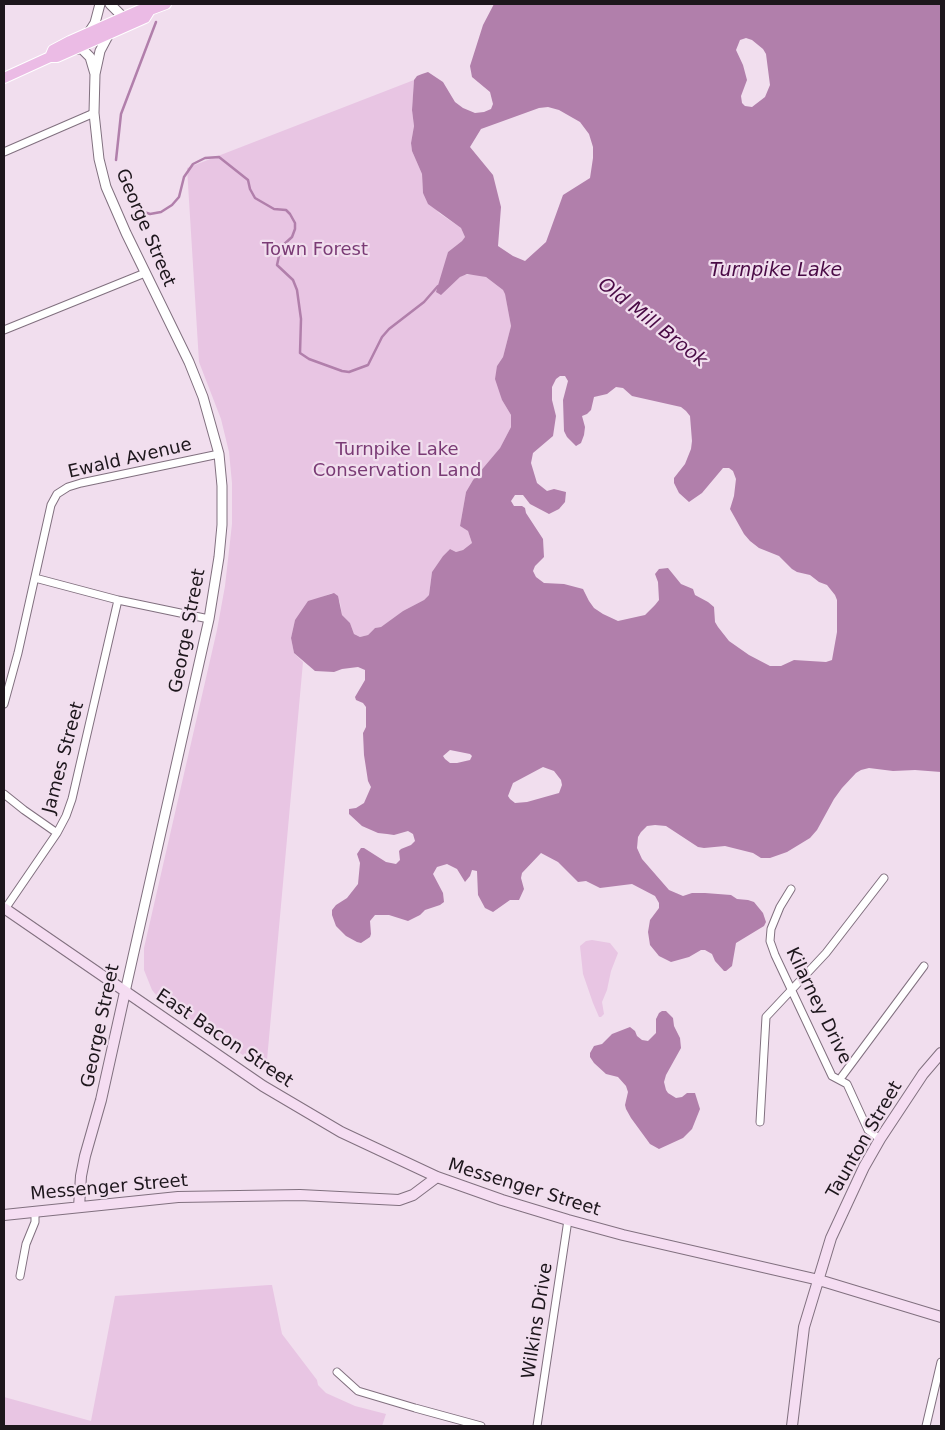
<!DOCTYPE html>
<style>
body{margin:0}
#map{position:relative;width:945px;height:1430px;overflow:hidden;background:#f1deee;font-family:"DejaVu Sans",sans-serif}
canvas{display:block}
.frame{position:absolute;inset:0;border:5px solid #1d161c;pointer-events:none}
</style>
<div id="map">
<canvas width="945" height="1430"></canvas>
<div class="frame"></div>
</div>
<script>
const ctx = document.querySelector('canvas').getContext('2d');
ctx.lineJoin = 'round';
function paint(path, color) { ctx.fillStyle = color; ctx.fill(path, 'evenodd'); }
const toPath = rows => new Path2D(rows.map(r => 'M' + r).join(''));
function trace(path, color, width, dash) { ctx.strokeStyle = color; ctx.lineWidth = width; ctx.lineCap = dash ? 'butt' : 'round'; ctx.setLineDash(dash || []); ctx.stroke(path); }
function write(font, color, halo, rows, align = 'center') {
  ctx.font = font + ' "DejaVu Sans",sans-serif'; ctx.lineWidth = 4.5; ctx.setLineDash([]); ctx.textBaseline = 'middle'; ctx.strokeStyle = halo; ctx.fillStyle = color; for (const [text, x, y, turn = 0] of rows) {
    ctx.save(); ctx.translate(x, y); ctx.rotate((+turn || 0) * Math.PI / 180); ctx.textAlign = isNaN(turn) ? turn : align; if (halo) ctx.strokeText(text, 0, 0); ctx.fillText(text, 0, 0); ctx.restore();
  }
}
const green = toPath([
 [414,80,412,110,414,126,411,143,412,151,422,174,423,193,439,213,461,228,465,237,462,241,448,252,446,260,453,283,462,275,477,274,486,277,503,290,505,293,511,326,503,357,497,366,502,400,511,415,511,427,500,448,473,480,466,492,460,526,468,531,472,543,463,550,456,552,450,549,443,556,432,572,429,595,424,600,403,611,381,627,375,628,368,635,360,637,354,634,350,623,342,615,340,602,332,593,322,597,295,620,291,638,294,653,303,662,266,1071,157,996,152,990,144,970,144,948,217,630,225,586,232,524,232,483,229,452,221,419,199,362,187,168],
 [592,940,610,943,618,953,611,971,607,990,602,1002,604,1014,601,1017,599,1017,593,1003,583,974,580,946,586,941],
 [269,1285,272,1285,282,1334,317,1380,318,1385,326,1393,355,1406,386,1414,382,1426,4,1426,4,1397,91,1421,115,1296]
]);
const water = toPath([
 [494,4,941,4,941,772,915,770,893,771,869,768,861,770,856,773,842,788,834,799,817,830,810,838,787,852,770,858,761,858,753,853,725,846,704,848,698,847,666,826,655,825,647,826,641,832,638,837,637,848,642,859,669,890,683,896,692,893,705,893,731,895,737,899,748,900,754,902,763,913,766,922,764,926,736,943,732,966,726,971,724,971,715,961,712,954,705,950,701,950,689,957,671,962,659,956,650,945,648,932,650,920,659,908,659,903,655,896,632,884,600,888,586,881,578,882,558,862,541,853,522,873,521,878,524,889,519,900,510,900,493,912,485,908,478,895,477,871,472,870,470,876,465,882,457,869,447,864,437,867,433,874,443,893,444,902,440,905,425,910,420,915,408,921,389,915,375,915,370,921,371,934,370,937,361,943,357,942,346,936,336,926,332,915,332,910,336,905,347,898,358,884,360,863,357,854,361,848,364,848,386,862,396,864,400,860,399,851,401,849,411,845,415,841,413,834,408,831,394,835,387,834,378,833,362,826,349,814,349,809,356,808,364,803,371,787,368,781,364,755,363,733,366,727,366,707,363,703,356,700,355,697,365,680,365,670,358,667,342,669,334,672,315,671,294,653,291,638,295,620,308,601,334,593,338,596,342,615,350,623,354,634,360,637,368,635,375,628,381,627,403,611,424,600,429,595,432,572,443,556,450,549,456,552,463,550,472,543,468,531,460,526,466,492,473,480,500,448,511,427,511,415,502,400,495,379,497,366,503,357,511,326,505,294,503,290,486,277,467,274,460,277,441,295,436,292,448,252,462,241,465,237,461,228,428,204,423,193,422,174,412,151,411,143,414,126,412,110,414,80,417,76,422,74,428,72,443,82,455,102,463,108,475,113,484,112,491,109,493,104,490,92,472,77,470,66,483,25],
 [746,38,752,40,763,49,766,54,770,85,765,97,752,107,745,106,742,103,741,96,747,80,743,65,736,50,740,40],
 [548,107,559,110,580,122,589,134,593,147,593,158,590,178,563,195,546,242,525,261,513,256,498,246,501,207,493,175,470,147,481,129,539,108],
 [560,376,565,376,568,381,563,400,564,431,567,437,576,446,581,443,584,435,585,427,582,416,587,414,591,410,594,397,607,394,616,387,623,388,632,396,681,407,686,411,690,416,692,441,691,449,685,464,674,478,674,483,679,493,689,502,702,493,723,468,729,468,733,471,736,479,734,496,730,509,744,534,750,541,759,548,779,556,792,569,797,572,810,575,819,582,827,585,835,595,837,600,837,632,832,660,826,662,794,660,781,666,770,666,749,655,729,641,718,627,715,622,714,607,708,602,695,595,693,589,681,584,668,568,659,569,655,574,658,582,659,600,655,605,645,615,618,621,603,614,594,608,589,601,583,589,564,584,544,583,536,577,533,571,535,566,544,557,543,539,526,513,525,508,522,506,514,506,511,501,515,495,523,495,530,504,549,514,559,509,565,502,566,492,554,489,547,491,537,483,531,463,533,453,553,436,556,416,552,400,552,387,556,379],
 [450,750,470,754,472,756,470,760,457,763,450,763,445,759,443,756],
 [543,767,554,771,561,780,562,785,559,793,527,802,515,803,510,799,508,796,513,783],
 [662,1011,666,1011,673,1018,674,1026,680,1038,681,1048,666,1075,664,1082,666,1090,668,1093,676,1098,682,1097,687,1093,695,1093,700,1109,692,1129,683,1138,659,1149,650,1144,631,1118,626,1109,625,1105,628,1092,626,1086,618,1077,606,1074,594,1063,590,1057,590,1053,594,1046,602,1044,612,1034,630,1027,635,1031,637,1036,642,1040,648,1041,656,1033,656,1019,659,1013]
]);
const stream = toPath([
 [116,160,121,114,156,22],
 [124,187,133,204,141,211,150,214,161,212,172,205,179,197,184,177,193,164,205,158,219,157,248,180,250,189,255,198,274,209,286,210,290,214,295,223,295,229,292,237,281,247,277,265,293,280,297,290,301,319,300,353,309,359,342,371,349,372,368,365,382,337,389,329,424,302,438,286]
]);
const minor = toPath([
 [4,152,94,113],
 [4,330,145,273],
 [35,578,118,600,209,619],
 [4,704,18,653,51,505,57,494,68,487,81,483,219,454],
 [4,794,24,810,57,833],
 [791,889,780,907,771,929,770,941,775,955,832,1076,847,1084,868,1130,880,1139],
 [5,909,57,833,66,816,72,799,118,600],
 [840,1079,924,966],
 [760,1122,766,1017,826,953,884,878],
 [20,1276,26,1244,35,1222,35,1211],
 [337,1372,358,1391,415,1408,481,1426],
 [537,1426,568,1220],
 [926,1426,941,1362]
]);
const tertiary = toPath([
 [110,4,123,17],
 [88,34,95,23,100,4],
 [109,34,100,51,95,74,94,113,99,159,106,187,126,233,189,362,203,397,219,454,222,486,222,525,219,557,209,619,125,992],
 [76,49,82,49,90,57,95,74]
]);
const secondary = toPath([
 [4,908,263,1086,341,1132,437,1177,502,1200,568,1220,623,1235,819,1280,941,1317],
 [79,1207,81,1176,85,1156,101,1100,125,992],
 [4,1215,178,1197,300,1195,399,1200,413,1195,437,1177],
 [792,1426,804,1327,831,1238,864,1167,880,1139,923,1074,941,1053]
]);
const primary = toPath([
 [50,57,53,50,70,41,140,10,150,10,166,4],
 [4,78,50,57,57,57,145,18,150,10]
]);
const streetNames = [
 ["George Street",145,228,67],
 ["Ewald Avenue",130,459,-13],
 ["George Street",188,631,-79],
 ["James Street",64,758,-75],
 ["Kilarney Drive",818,1006,64],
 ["George Street",101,1026,-78],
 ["East Bacon Street",224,1039,34],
 ["Taunton Street",865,1140,-60],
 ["Messenger Street",109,1188,-5],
 ["Messenger Street",524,1188,17],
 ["Wilkins Drive",538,1321,-81]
];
const parkNames = [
 ["Town Forest",315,250],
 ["Turnpike Lake",397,450],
 ["Conservation Land",397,471]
];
const waterNames = [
 ["Turnpike Lake",776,271],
 ["Old Mill Brook",652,323,38]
];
paint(green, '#e8c5e3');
paint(water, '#b17fab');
trace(stream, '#b17fab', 2.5);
trace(minor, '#81707f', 9);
trace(tertiary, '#81707f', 11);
trace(secondary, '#81707f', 12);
trace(primary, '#fff', 12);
trace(minor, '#fff', 7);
trace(tertiary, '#fff', 9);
trace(secondary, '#f5ddf2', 10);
trace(primary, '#ebbbe5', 10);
write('18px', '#1d161c', '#f1deee', streetNames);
write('18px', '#7a3b75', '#f1deee', parkNames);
write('italic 19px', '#490a45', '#f1deee', waterNames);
</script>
